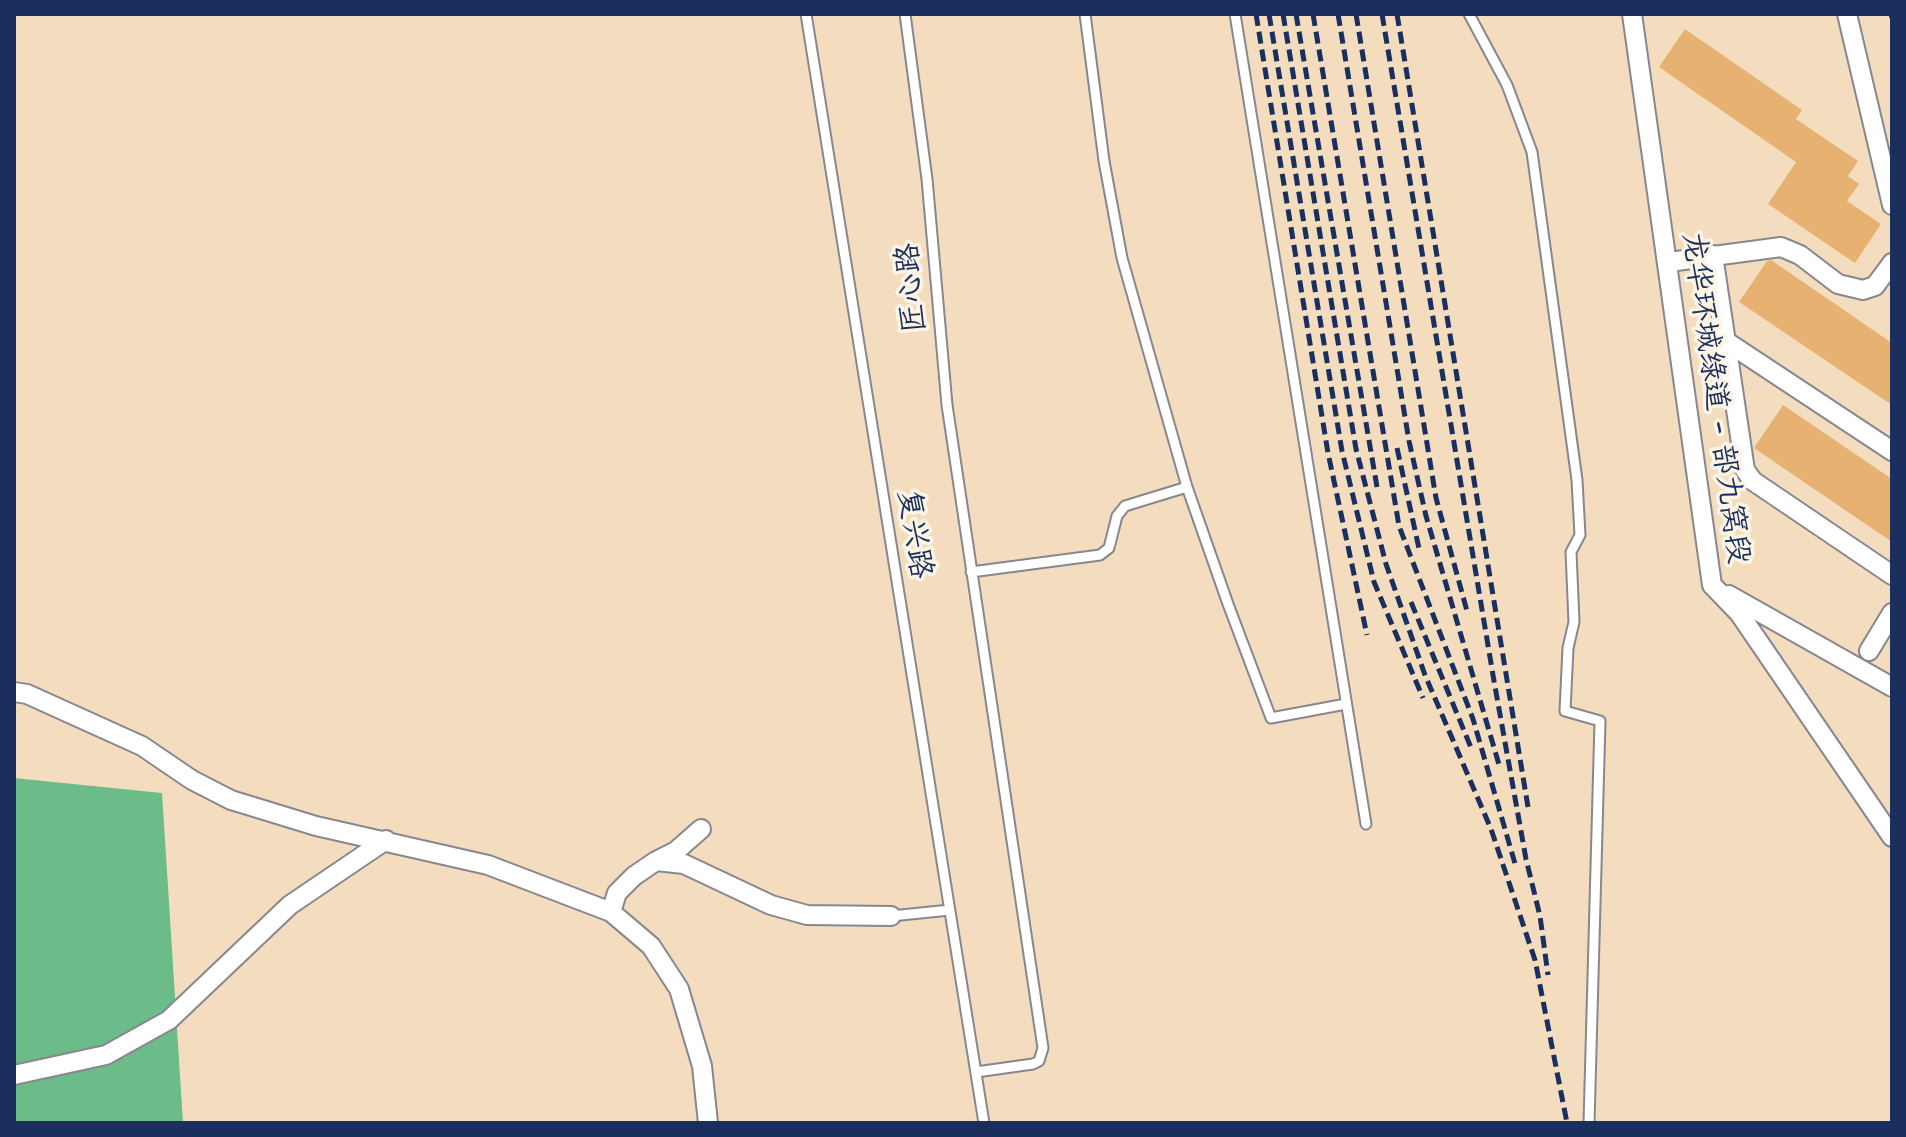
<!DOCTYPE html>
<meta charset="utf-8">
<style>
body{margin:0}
#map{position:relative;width:1906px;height:1137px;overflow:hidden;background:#f4ddbf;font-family:"Shantell Sans",sans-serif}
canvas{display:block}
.frame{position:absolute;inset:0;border:16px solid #1b2f5e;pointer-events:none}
</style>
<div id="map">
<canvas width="1906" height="1137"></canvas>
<div class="frame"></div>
</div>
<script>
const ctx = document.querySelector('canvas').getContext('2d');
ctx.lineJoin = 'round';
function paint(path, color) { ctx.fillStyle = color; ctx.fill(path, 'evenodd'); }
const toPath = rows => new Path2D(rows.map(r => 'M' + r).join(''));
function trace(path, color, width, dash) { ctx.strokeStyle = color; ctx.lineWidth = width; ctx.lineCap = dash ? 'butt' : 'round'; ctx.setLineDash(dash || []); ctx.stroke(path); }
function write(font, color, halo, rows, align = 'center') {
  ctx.font = font + ' "Shantell Sans","LXGW WenKai TC",sans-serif'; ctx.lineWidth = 7; ctx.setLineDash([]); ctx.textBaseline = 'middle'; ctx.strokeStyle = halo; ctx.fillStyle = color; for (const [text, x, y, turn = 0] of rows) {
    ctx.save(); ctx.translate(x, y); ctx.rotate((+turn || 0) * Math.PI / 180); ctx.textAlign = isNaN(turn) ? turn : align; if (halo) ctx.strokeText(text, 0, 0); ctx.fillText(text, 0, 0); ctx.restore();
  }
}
const forest = toPath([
 [14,778,162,793,183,1123,14,1123]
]);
const building = toPath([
 [1685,29,1802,110,1796,119,1858,161,1848,176,1859,184,1847,201,1881,224,1855,263,1768,204,1796,162,1659,67],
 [1771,260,1892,343,1892,405,1739,302,1767,261],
 [1783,405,1892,479,1892,542,1754,448]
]);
const lane = toPath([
 [806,14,984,1123],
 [905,14,927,179,947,405,1043,1048,1039,1061,1033,1064,976,1072],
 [1085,14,1104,161,1122,258,1187,487,1228,604,1271,718,1346,704],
 [1235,14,1366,824],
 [1469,14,1507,85,1532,152,1577,480,1580,535,1571,552,1574,622,1568,648,1565,711,1600,721,1589,1123],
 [971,572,1100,555,1109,548,1117,516,1125,506,1187,487],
 [891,916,950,910]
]);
const street = toPath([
 [1632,14,1712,585],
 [1847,14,1892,205],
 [1713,255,1745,470,1753,481,1892,575],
 [1669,262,1781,247,1800,255,1838,284,1863,290,1875,286,1892,263],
 [1724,340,1892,451],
 [1712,585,1739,613,1892,837],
 [1729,595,1892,687],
 [1869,651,1892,613],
 [14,692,27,694,142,746,192,780,231,800,316,826,488,865,611,912,651,946,679,989,702,1066,708,1123],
 [658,860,676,851,701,829],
 [611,912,617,893,634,876,656,861,684,864,771,905,807,915,891,916],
 [14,1075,106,1055,169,1020,290,905,386,840]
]);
const rail = toPath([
 [1256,14,1328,453,1367,635],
 [1269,14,1342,451,1374,582,1423,698],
 [1283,14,1356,449,1386,564,1425,675,1491,829,1535,960,1567,1123],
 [1296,14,1377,487],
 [1313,14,1399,526,1473,719,1516,867],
 [1338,14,1409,441,1426,516,1500,768],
 [1356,14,1436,498,1467,611],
 [1382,14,1494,681,1526,859,1540,916,1548,975],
 [1397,14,1528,807],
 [1891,14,1892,18],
 [1397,448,1420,553],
 [1411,602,1472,750]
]);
const streetNames = [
 ["匠心路",912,288,-95],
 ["龙华环城绿道 - 部九窝段",1715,398,82],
 ["复兴路",914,534,81]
];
paint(forest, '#6bbc88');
paint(building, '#e7b171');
trace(lane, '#88868e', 13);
trace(street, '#88868e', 22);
trace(lane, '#fff', 9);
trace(street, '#fff', 18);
trace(rail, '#1b2f5e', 5, [12, 6]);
write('30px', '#1b2f5e', '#fcf5e5', streetNames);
</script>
